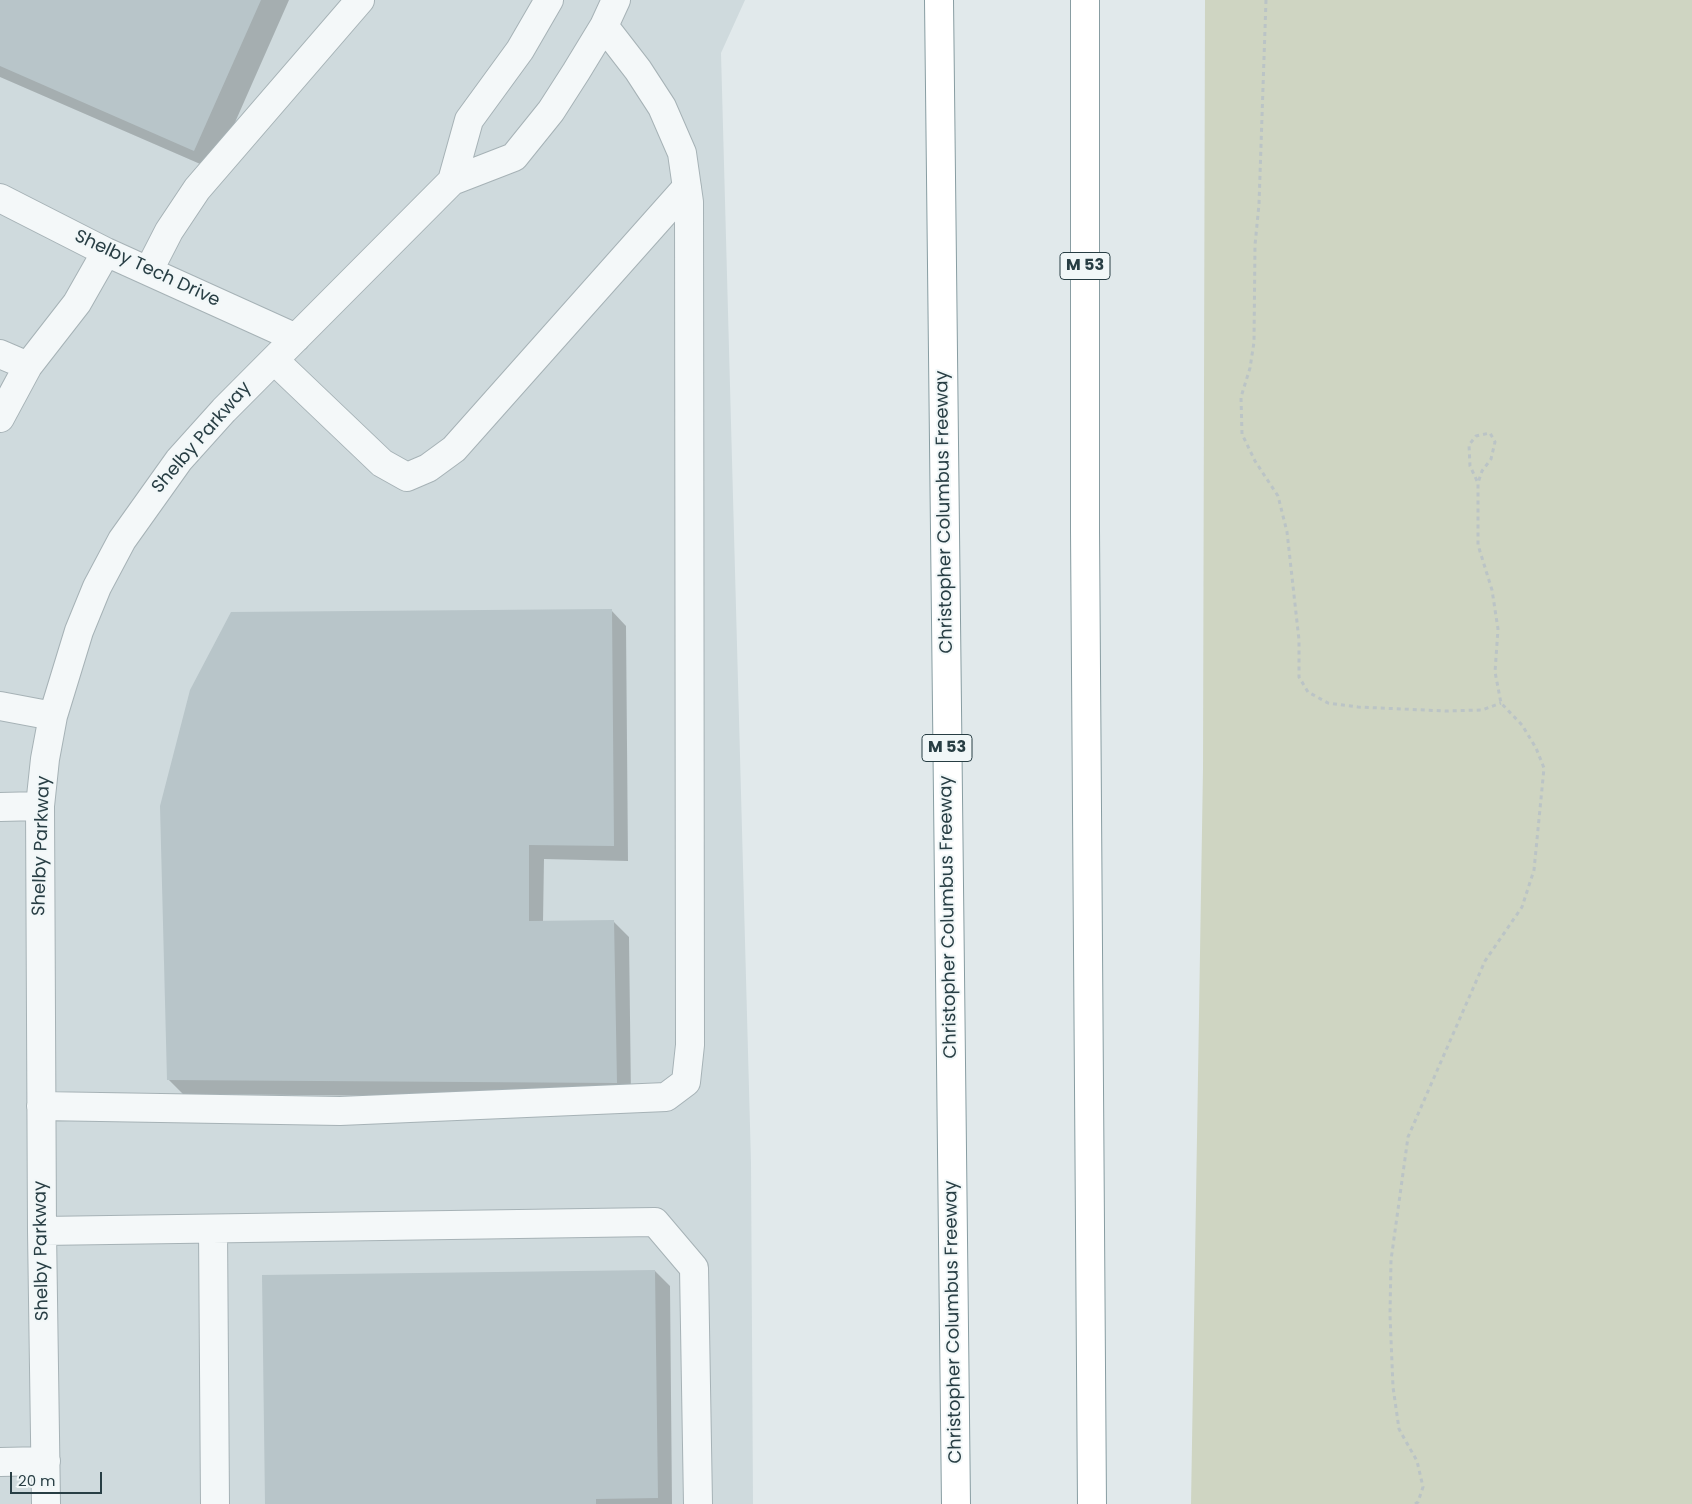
<!DOCTYPE html>
<style>
body{margin:0}
#map{position:relative;width:1692px;height:1504px;overflow:hidden;background:#e1e9eb;font-family:Poppins,sans-serif}
canvas{display:block}
.scale{position:absolute;left:10px;top:1472px;width:92px;height:22px;box-sizing:border-box;border:2px solid #283e44;border-top:0;padding-left:6px;font-size:15px;line-height:18px;white-space:nowrap;color:#283e44;-webkit-text-stroke:4px #f1f7f8;paint-order:stroke}
</style>
<div id="map">
<canvas width="1692" height="1504"></canvas>
<div class="scale">20 m</div>
</div>
<script>
const ctx = document.querySelector('canvas').getContext('2d');
ctx.lineJoin = 'round';
function paint(path, color) { ctx.fillStyle = color; ctx.fill(path, 'evenodd'); }
const toPath = rows => new Path2D(rows.map(r => 'M' + r).join(''));
function trace(path, color, width, dash) { ctx.strokeStyle = color; ctx.lineWidth = width; ctx.lineCap = dash ? 'butt' : 'round'; ctx.setLineDash(dash || []); ctx.stroke(path); }
function write(font, color, halo, rows, align = 'center') {
  ctx.font = font + ' Poppins,sans-serif'; ctx.lineWidth = 4; ctx.setLineDash([]); ctx.textBaseline = 'middle'; ctx.strokeStyle = halo; ctx.fillStyle = color; for (const [text, x, y, turn = 0] of rows) {
    ctx.save(); ctx.translate(x, y); ctx.rotate((+turn || 0) * Math.PI / 180); ctx.textAlign = isNaN(turn) ? turn : align; if (halo) ctx.strokeText(text, 0, 0); ctx.fillText(text, 0, 0); ctx.restore();
  }
}
const built = toPath([
 [0,0,745,0,721,53,751,1163,753,1504,0,1504]
]);
const green = toPath([
 [1205,0,1692,0,1692,1504,1191,1504,1203,769]
]);
const shadow = toPath([
 [0,0,289,0,214,170,0,77],
 [611,610,626,626,628,861,544,859,543,922,614,922,629,937,631,1098,183,1094,168,1079],
 [655,1271,670,1286,672,1504,266,1504]
]);
const building = toPath([
 [0,0,261,0,194,151,0,66],
 [612,609,614,846,529,845,529,921,614,920,617,1083,167,1080,160,806,190,690,231,612],
 [655,1270,658,1498,596,1499,596,1504,265,1504,262,1275]
]);
const path = toPath([
 [1266,0,1259,204,1255,245,1254,342,1250,368,1241,397,1242,434,1255,461,1278,496,1287,532,1299,640,1299,677,1308,692,1328,703,1358,707,1446,711,1482,710,1501,703],
 [1415,1504,1418,1502,1423,1487,1417,1461,1399,1429,1393,1387,1390,1315,1391,1260,1408,1137,1485,961,1522,907,1534,870,1544,768,1536,748,1522,725,1501,703,1495,672,1498,629,1492,590,1478,545,1478,483,1470,466,1469,445,1476,436,1490,433,1495,442,1491,459,1482,471,1478,483]
]);
const minor = toPath([
 [452,181,469,120,520,50,549,0],
 [0,198,106,252,296,338],
 [149,270,169,231,197,189,360,0],
 [0,354,28,366],
 [274,360,382,463,407,477,428,468,454,449,687,187],
 [0,418,28,366,77,303,106,252],
 [0,706,53,716],
 [0,807,40,806],
 [41,1106,340,1111,666,1097,686,1082,690,1045,689,202,682,153,662,107,638,70,604,26],
 [213,1229,215,1504],
 [42,1231,655,1222,694,1268,698,1504],
 [0,1462,46,1461],
 [46,1504,42,1231,40,806,45,759,53,716,79,631,97,587,122,540,179,460,224,410,452,181,514,157,551,111,576,72,604,26,616,0]
]);
const highway = toPath([
 [939,0,956,1504],
 [1085,0,1085,531,1092,1504]
]);
const shields = [
 [1085,266,50],
 [947,748,50]
];
const shieldNames = [
 ["M 53",1085,266],
 ["M 53",947,748]
];
const streetNames = [
 ["Shelby Tech Drive",147,269,25],
 ["Shelby Parkway",202,438,-49],
 ["Christopher Columbus Freeway",945,512,-91],
 ["Shelby Parkway",42,846,-88],
 ["Christopher Columbus Freeway",949,917,-91],
 ["Shelby Parkway",42,1251,-91],
 ["Christopher Columbus Freeway",954,1322,-91]
];
paint(built, '#cfdadd');
paint(green, '#cfd5c2');
paint(shadow, '#0003');
paint(building, '#b8c5c9');
trace(minor, '#a6b2b6', 30);
trace(highway, '#889da2', 30);
trace(path, '#bbc4c6', 3, [4, 4]);
trace(minor, '#f4f8f9', 28);
trace(highway, '#fff', 28);
for (const [x, y, w] of shields) { const box = new Path2D(); box.roundRect(x - w / 2, y - 13.5, w, 27, 4); ctx.fillStyle = '#f1f7f8'; ctx.fill(box); trace(box, '#283e44', 1); }
write('bold 16px', '#283e44', null, shieldNames);
write('18px', '#283e44', '#f1f7f8', streetNames);
</script>
